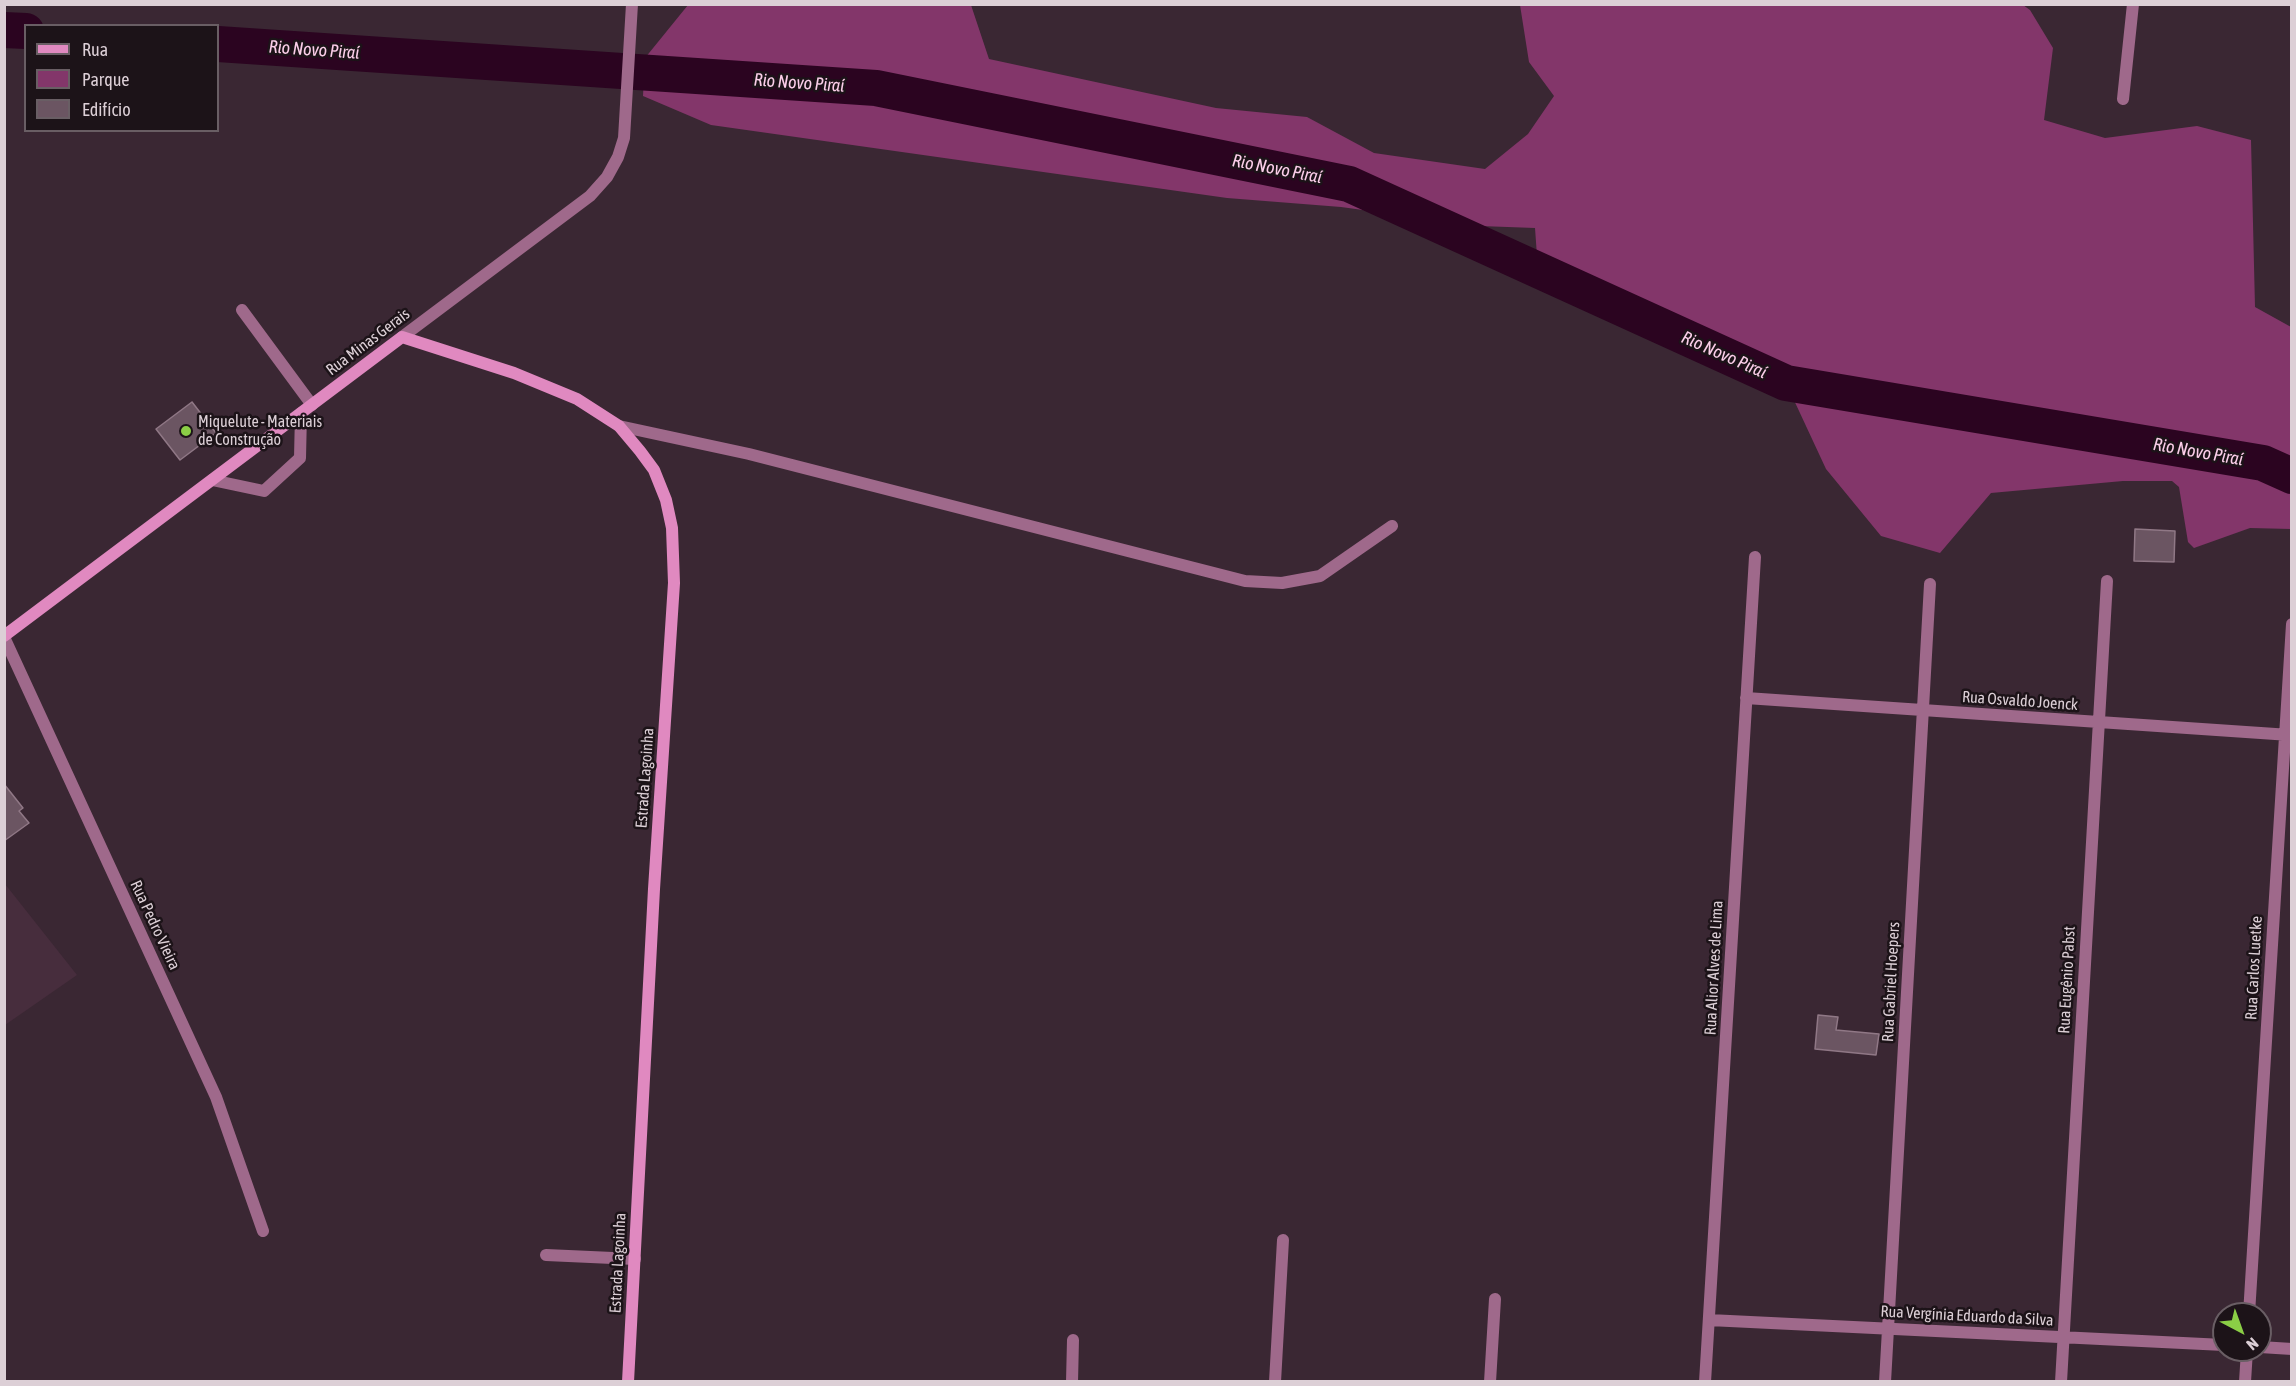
<!DOCTYPE html>
<meta charset="utf-8">
<style>
body{margin:0}
#map{position:relative;width:2296px;height:1386px;overflow:hidden;background:#3a2733;font-family:"Asap Condensed",sans-serif}
canvas{display:block}
.frame{position:absolute;inset:0;border:6px solid #dccfd6;pointer-events:none}
.legend{position:absolute;left:24px;top:24px;width:195px;height:108px;box-sizing:border-box;background:#1c1318;border:2px solid #695e64;margin:0;padding:8px 10px;list-style:none;font-size:18px;color:#dccfd6}
.legend li{display:flex;align-items:center;gap:12px;height:30px}
.legend b{width:30px;border:2px solid #695e64}
.north{position:absolute;left:2212px;top:1302px;width:60px;height:60px;box-sizing:border-box;background:#1c1318;border:2px solid #695e64;border-radius:50%;rotate:139deg;font-size:16px;font-weight:700;line-height:24px;text-align:center;color:#dccfd6}
.north::after{content:'';display:block;margin:auto;width:21px;height:27px;background:#8bce46;clip-path:polygon(50% 0,100% 100%,50% 72%,0 100%)}
</style>
<div id="map">
<canvas width="2296" height="1386"></canvas>
<div class="frame"></div>
<ul class="legend">
<li><b style="height:8px;background:#e089c0"></b>Rua</li>
<li><b style="height:16px;background:#83366a"></b>Parque</li>
<li><b style="height:16px;background:#6b5562"></b>Edifício</li>
</ul>
<div class="north">N</div>
</div>
<script>
const ctx = document.querySelector('canvas').getContext('2d');
ctx.lineJoin = 'round';
function paint(path, color) { ctx.fillStyle = color; ctx.fill(path, 'evenodd'); }
const toPath = rows => new Path2D(rows.map(r => 'M' + r).join(''));
function trace(path, color, width, dash) { ctx.strokeStyle = color; ctx.lineWidth = width; ctx.lineCap = dash ? 'butt' : 'round'; ctx.setLineDash(dash || []); ctx.stroke(path); }
function write(font, color, halo, rows, align = 'center') {
  ctx.font = font + ' "Asap Condensed",sans-serif'; ctx.lineWidth = 5; ctx.setLineDash([]); ctx.textBaseline = 'middle'; ctx.strokeStyle = halo; ctx.fillStyle = color; for (const [text, x, y, turn = 0] of rows) {
    ctx.save(); ctx.translate(x, y); ctx.rotate((+turn || 0) * Math.PI / 180); ctx.textAlign = isNaN(turn) ? turn : align; if (halo) ctx.strokeText(text, 0, 0); ctx.fillText(text, 0, 0); ctx.restore();
  }
}
const built = toPath([
 [5,884,77,975,5,1025,4,1025]
]);
const green = toPath([
 [688,5,971,5,989,59,1216,108,1307,117,1374,153,1485,169,1528,134,1554,96,1529,62,1520,5,2023,5,2030,10,2053,48,2044,120,2105,138,2197,126,2251,140,2255,307,2291,327,2291,529,2250,528,2194,548,2188,542,2179,487,2172,481,2123,481,1991,493,1940,553,1881,536,1826,469,1786,383,1538,270,1535,228,1480,226,1341,207,1227,198,711,125,643,96,645,58]
]);
const river = toPath([
 [4,30,26,31],
 [218,44,876,88,1349,184,1786,383,2263,463,2292,476]
]);
const building = toPath([
 [192,402,216,433,180,460,156,429,192,402],
 [2135,529,2175,531,2174,562,2134,561,2135,529],
 [4,784,23,808,19,811,29,823,4,841,4,784],
 [1818,1015,1838,1017,1836,1030,1879,1034,1876,1055,1815,1049,1818,1015]
]);
const lane = toPath([
 [212,480,264,491,300,458,301,413]
]);
const street = toPath([
 [2123,99,2133,4],
 [242,310,312,405],
 [402,337,590,196,607,177,618,157,624,138,632,4],
 [619,426,749,454,1245,581,1282,583,1320,576,1392,526],
 [4,637,216,1097,263,1231],
 [1746,698,2290,735],
 [546,1255,635,1259],
 [2249,1314,2292,624],
 [1709,1320,2224,1345],
 [2260,1347,2292,1349],
 [1072,1382,1073,1340],
 [1275,1382,1283,1240],
 [1490,1382,1495,1299],
 [1705,1382,1755,557],
 [1885,1382,1930,584],
 [2061,1382,2107,581],
 [2245,1382,2247,1350]
]);
const secondary = toPath([
 [4,636,402,337,514,373,577,399,619,426,640,451,654,470,666,500,672,528,674,583,654,889,628,1382]
]);
const markers = [
 [186,431,6,"#8bce46"]
];
const streetNames = [
 ["Rua Minas Gerais",368,342,-37],
 ["Rua Osvaldo Joenck",2020,701,4],
 ["Estrada Lagoinha",645,778,-86],
 ["Rua Pedro Vieira",155,925,65],
 ["Rua Alior Alves de Lima",1714,968,-87],
 ["Rua Carlos Luetke",2254,968,-87],
 ["Rua Eugênio Pabst",2067,980,-87],
 ["Rua Gabriel Hoepers",1891,982,-87],
 ["Estrada Lagoinha",618,1263,-87],
 ["Rua Vergínia Eduardo da Silva",1967,1316,3]
];
const poiNames = [
 ["Miquelute - Materiais",198,422],
 ["de Construção",198,440]
];
const waterNames = [
 ["Rio Novo Piraí",314,50,4],
 ["Rio Novo Piraí",799,83,4],
 ["Rio Novo Piraí",1277,169,11],
 ["Rio Novo Piraí",1724,355,24],
 ["Rio Novo Piraí",2198,452,10]
];
paint(built, '#472d3d');
paint(green, '#83366a');
trace(river, '#2b0420', 36);
paint(building, '#6b5562');
trace(building, '#907886', 1.5);
trace(lane, '#9f698b', 12);
trace(street, '#9f698b', 12);
trace(secondary, '#e089c0', 12);
for (const [x, y, r, color] of markers) { const dot = new Path2D(); dot.arc(x, y, r, 0, 2 * Math.PI); ctx.fillStyle = color; ctx.fill(dot); trace(dot, '#1c1318', 2); }
write('16px', '#dccfd6', '#1c1318', streetNames);
write('16px', '#dccfd6', '#1c1318', poiNames, 'left');
write('italic 18px', '#fbcee9', '#1c1318', waterNames);
</script>
